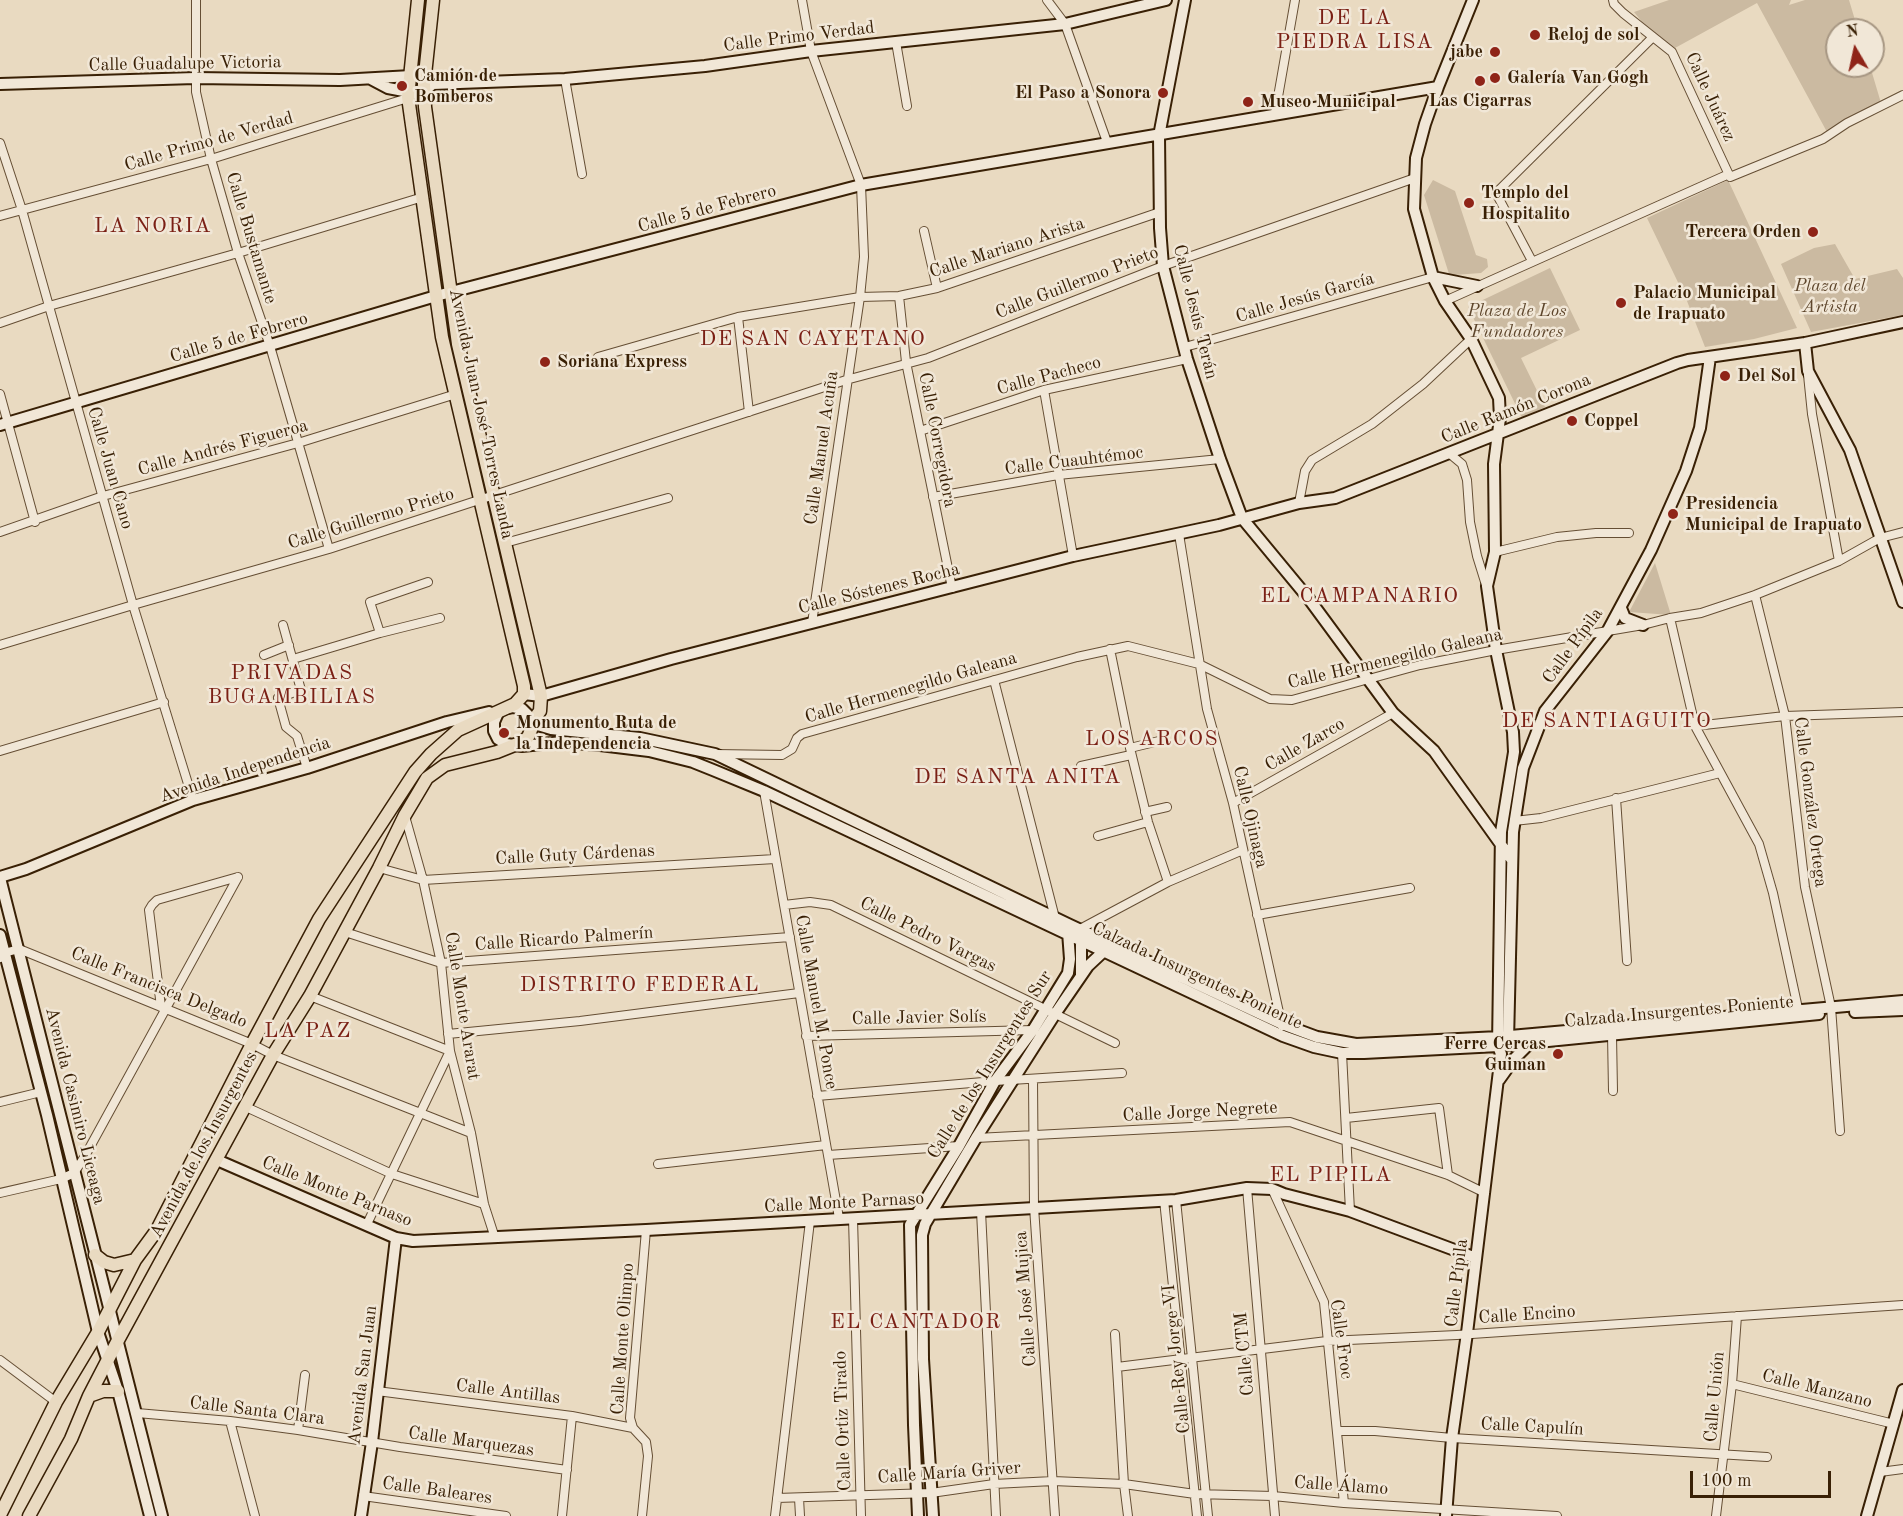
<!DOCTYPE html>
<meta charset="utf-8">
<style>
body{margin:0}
#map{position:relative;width:1903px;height:1516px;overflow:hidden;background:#e9dac1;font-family:"Old Standard TT",serif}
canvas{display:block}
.north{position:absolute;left:1825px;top:18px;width:60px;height:60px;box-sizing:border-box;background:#f1e7d7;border:2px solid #a79783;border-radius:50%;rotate:351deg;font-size:16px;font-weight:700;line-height:24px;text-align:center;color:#392005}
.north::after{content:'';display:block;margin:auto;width:21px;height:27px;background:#8f2418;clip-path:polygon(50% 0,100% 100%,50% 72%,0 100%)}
.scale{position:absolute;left:1690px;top:1471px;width:141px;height:27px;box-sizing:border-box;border:3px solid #392005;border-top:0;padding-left:8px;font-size:18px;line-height:21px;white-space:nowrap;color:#392005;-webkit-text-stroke:4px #f1e7d7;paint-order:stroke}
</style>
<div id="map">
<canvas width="1903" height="1516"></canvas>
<div class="north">N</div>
<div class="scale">100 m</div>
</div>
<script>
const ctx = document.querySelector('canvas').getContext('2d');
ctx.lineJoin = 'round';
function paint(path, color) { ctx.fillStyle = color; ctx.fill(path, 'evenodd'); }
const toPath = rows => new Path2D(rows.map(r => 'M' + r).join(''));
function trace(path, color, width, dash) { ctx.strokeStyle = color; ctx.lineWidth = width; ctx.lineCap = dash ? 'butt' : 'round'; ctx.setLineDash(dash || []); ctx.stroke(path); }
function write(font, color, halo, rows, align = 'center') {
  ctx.font = font + ' "Old Standard TT",serif'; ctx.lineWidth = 5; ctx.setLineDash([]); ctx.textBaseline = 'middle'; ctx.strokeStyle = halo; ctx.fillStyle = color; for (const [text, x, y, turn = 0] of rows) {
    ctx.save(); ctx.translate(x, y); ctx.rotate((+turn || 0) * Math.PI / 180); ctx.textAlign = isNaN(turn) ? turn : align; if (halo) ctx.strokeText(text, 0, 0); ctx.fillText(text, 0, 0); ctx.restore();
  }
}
const green = toPath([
 [1669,0,1791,0,1789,5,1805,0,1849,0,1858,30,1837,30,1837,66,1870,66,1881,103,1827,132,1757,3,1675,48,1651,33,1634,12],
 [1433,180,1455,191,1476,255,1487,259,1488,267,1481,273,1454,275,1449,274,1424,195],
 [1728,180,1797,328,1754,339,1705,347,1687,301,1647,218],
 [1835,244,1855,279,1897,269,1903,278,1903,315,1811,332,1781,264,1814,248],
 [1550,268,1580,330,1521,358,1545,407,1522,418,1468,307],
 [1655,563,1671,615,1629,612]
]);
const street = toPath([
 [196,0,196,92,211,159,238,253,270,346,329,549],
 [802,0,811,51,861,185,864,257,860,297,812,623],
 [1047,0,1065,24,1107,142],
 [1613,0,1614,4,1623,13,1672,52,1730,177,1823,139,1847,123,1903,95],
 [896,42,907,106],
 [565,79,582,174],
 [1275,114,1295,0],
 [0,143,22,210,133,605,193,800],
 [0,216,211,159,411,97],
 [924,231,937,288],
 [1532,261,1496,193,1652,38],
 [899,296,906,362,952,588],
 [1445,301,1729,174],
 [738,317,749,412],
 [0,323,49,306,238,253,423,197],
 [1185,347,1433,277],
 [598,357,738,317,860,297,899,296,937,288,1160,212],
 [1808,375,1812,414,1839,561],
 [1044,390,1073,556],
 [0,394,35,522],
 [920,431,1044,390,1187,359],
 [1450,454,1462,464,1467,480,1470,522,1477,556,1486,585],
 [933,497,1058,475,1220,459],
 [1299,503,1305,471,1312,460,1372,424,1423,384,1471,339],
 [0,532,103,496,298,443,456,394],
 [1179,534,1207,709,1233,803,1282,1026],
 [505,543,668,498],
 [1495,552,1557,537,1596,533,1629,533],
 [1755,595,1785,716,1805,887,1831,1007,1840,1131],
 [1670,618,1695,726,1759,844,1773,893,1799,1013],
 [283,625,301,690,278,698,286,727,297,736,307,768],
 [380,633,370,602,428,582],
 [0,645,133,605,329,549,846,380,928,358,1163,266,1415,178],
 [1110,649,1130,748,1148,822,1168,882],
 [264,655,289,645],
 [293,659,380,633,440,618],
 [994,680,1055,918],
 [1695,726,1785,716,1903,712],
 [1130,748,1159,741],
 [0,751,164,702],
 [716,754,782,755,792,749,797,738,802,734,1077,657,1128,646,1199,664,1270,699,1292,700,1420,665,1496,650,1643,625,1670,618,1701,613,1755,595,1839,561,1880,538,1903,532],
 [1081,766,1131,755],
 [764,791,839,1218],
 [1616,798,1627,961],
 [1233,803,1393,713],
 [1145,812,1167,807],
 [405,816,423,880,441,963,450,1051,471,1133,484,1204,495,1238],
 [1514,821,1541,818,1720,773],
 [1098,836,1148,822],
 [379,868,423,880,775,859],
 [784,905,810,902,831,905,1115,1043],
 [1257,915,1410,888],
 [1080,929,1168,882,1243,850],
 [345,932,441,963,790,937],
 [0,958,4,953,19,949,252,1044,273,1055,471,1133],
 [310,996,450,1051,367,1224],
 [161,1007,149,910,152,905,157,900,238,877],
 [448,1034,580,1021,799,993],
 [1612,1035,1613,1091],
 [806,1036,1033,1030],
 [1342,1053,1350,1211],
 [1033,1080,1034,1207,1055,1516],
 [817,1096,995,1081,1122,1073],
 [0,1102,41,1092],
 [246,1107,392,1174,484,1204],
 [1346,1118,1439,1108,1448,1175],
 [976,1138,1290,1122,1448,1175,1485,1193],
 [828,1155,959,1146],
 [658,1164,826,1145],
 [1247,1188,1275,1516],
 [1272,1189,1324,1302,1344,1503],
 [0,1193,61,1179,74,1173,85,1156,238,877],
 [1164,1200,1197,1516],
 [1176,1200,1208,1516],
 [981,1211,996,1516],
 [853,1218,861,1516],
 [1115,1334,1124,1484,1128,1516],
 [0,1360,56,1402],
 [1117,1367,1327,1341,1457,1335,1903,1305],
 [1732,1384,1894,1424],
 [377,1391,572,1416,633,1428],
 [137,1413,230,1421,298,1430,400,1447,567,1470],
 [230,1421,255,1516],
 [298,1430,305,1375],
 [1337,1431,1375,1431,1452,1438,1767,1457],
 [1880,1472,1903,1469],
 [363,1496,506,1516],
 [777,1498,931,1493,994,1484,1053,1481,1124,1484,1195,1494,1273,1496,1344,1503,1557,1516],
 [799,1498,800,1516],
 [562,1516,572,1416],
 [642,1516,648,1456,646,1442,633,1428,630,1418,646,1230],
 [775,1516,810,1221],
 [1716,1516,1732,1384,1737,1316]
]);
const secondary = toPath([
 [1185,0,1159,136,1160,228,1163,266,1187,359,1220,459,1242,518,1309,599,1393,713,1434,751,1512,860],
 [371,79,388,88,409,92,425,90,433,84,565,79,705,66,811,51,1065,24,1166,0],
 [0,84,195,78,340,80,411,76,425,77,430,82],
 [1433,277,1477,286],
 [1805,343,1808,371,1850,450,1903,602],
 [0,425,436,296,861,185,1438,87],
 [1621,608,1625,618,1643,625],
 [524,694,541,696,671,659,1073,556,1219,525,1299,503,1335,498,1677,363,1688,360,1805,343,1903,322],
 [507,708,513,707,522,709,528,715,531,723,551,729,640,738,715,754,1068,924,1282,1024,1317,1037,1356,1044,1499,1037,1903,1001],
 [498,713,494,722,494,731,498,739,506,744,522,746,562,742,600,745,649,751,693,762,713,770,764,791,1283,1036,1314,1047,1342,1053,1364,1053,1498,1046,1819,1014],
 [0,877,26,869,193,800,307,768,447,722,489,712],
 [0,878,162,1516],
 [0,935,47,1115,98,1332,118,1391,150,1516],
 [1081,936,1081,976],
 [1855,1012,1903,1010],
 [1508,1041,1513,832,1523,768,1545,711,1607,632,1651,550,1686,471,1700,428,1710,357],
 [1499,1080,1514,1059,1530,1043],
 [217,1160,396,1238,413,1241,646,1230,1176,1200,1247,1188,1272,1189,1284,1194,1350,1211,1476,1258],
 [361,1516,372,1442,396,1238],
 [918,1516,914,1425,910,1225,959,1146,995,1081,1033,1030,1068,973,1070,959,1068,932],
 [933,1516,923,1359,922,1235,925,1224,976,1138,1055,1014,1088,966,1104,951],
 [1446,1516,1452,1438,1467,1333,1501,1054,1498,1046,1501,832,1514,752,1513,732,1496,650,1487,586,1495,552,1494,464,1500,418,1499,398,1471,339,1445,301,1433,277,1414,209,1416,158,1425,124,1438,87,1473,0],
 [1867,1516,1903,1390]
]);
const primary = toPath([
 [95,1255,104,1262,114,1265,135,1260],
 [89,1396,103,1391,118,1391],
 [0,1515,56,1402,98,1332,135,1260,157,1230,252,1044,319,919,415,772,431,754,458,730,515,704,524,694,524,686,442,337,408,97,418,0],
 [29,1516,71,1439,89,1396,117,1342,273,1055,310,996,379,868,405,815,427,778,445,765,497,752,522,742,528,737,531,730,531,723,540,711,541,696,458,344,425,107,424,84,433,0]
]);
const markers = [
 [1535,35,6,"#8f2418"],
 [1495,52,6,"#8f2418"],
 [1495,78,6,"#8f2418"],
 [1480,81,6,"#8f2418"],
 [402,86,6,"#8f2418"],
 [1163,93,6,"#8f2418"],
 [1248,102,6,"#8f2418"],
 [1469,203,6,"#8f2418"],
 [1813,232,6,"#8f2418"],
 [1621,303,6,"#8f2418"],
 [545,362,6,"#8f2418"],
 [1725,376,6,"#8f2418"],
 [1572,421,6,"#8f2418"],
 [1673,514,6,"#8f2418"],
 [504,733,6,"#8f2418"],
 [1558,1054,6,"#8f2418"]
];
const poiNames = [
 ["Reloj de sol",1547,35],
 ["jabe",1483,52,"right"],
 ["Camión de",414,76],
 ["Bomberos",414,97],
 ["Galería Van Gogh",1507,78],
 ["El Paso a Sonora",1151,93,"right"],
 ["Las Cigarras",1480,101,"center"],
 ["Museo Municipal",1260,102],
 ["Templo del",1481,193],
 ["Hospitalito",1481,214],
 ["Tercera Orden",1801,232,"right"],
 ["Palacio Municipal",1633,293],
 ["de Irapuato",1633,314],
 ["Soriana Express",557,362],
 ["Del Sol",1737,376],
 ["Coppel",1584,421],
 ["Presidencia",1685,504],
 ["Municipal de Irapuato",1685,525],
 ["Monumento Ruta de",516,723],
 ["la Independencia",516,744],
 ["Ferre Cercas",1546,1044,"right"],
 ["Guiman",1546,1065,"right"]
];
const streetNames = [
 ["Calle Primo Verdad",799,37,-7],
 ["Calle Guadalupe Victoria",185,64,-1],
 ["Calle Juárez",1710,97,65],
 ["Calle Primo de Verdad",209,142,-16],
 ["Calle 5 de Febrero",707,209,-15],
 ["Calle Bustamante",251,238,73],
 ["Calle Mariano Arista",1007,248,-18],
 ["Calle Guillermo Prieto",1077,283,-21],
 ["Calle Jesús García",1305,298,-16],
 ["Calle Jesús Terán",1195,312,76],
 ["Calle 5 de Febrero",239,338,-16],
 ["Calle Pacheco",1049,376,-15],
 ["Calle Ramón Corona",1516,409,-22],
 ["Avenida Juan José Torres Landa",481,414,78],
 ["Calle Corregidora",937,440,79],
 ["Calle Andrés Figueroa",223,448,-15],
 ["Calle Manuel Acuña",822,448,-82],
 ["Calle Cuauhtémoc",1074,461,-7],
 ["Calle Juan Cano",110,468,74],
 ["Calle Guillermo Prieto",371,519,-17],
 ["Calle Sóstenes Rocha",879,589,-14],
 ["Calle Pípila",1573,646,-54],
 ["Calle Hermenegildo Galeana",1395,659,-13],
 ["Calle Hermenegildo Galeana",911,688,-16],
 ["Calle Zarco",1305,745,-30],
 ["Avenida Independencia",245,770,-18],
 ["Calle González Ortega",1810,802,83],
 ["Calle Ojinaga",1250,817,77],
 ["Calle Guty Cárdenas",575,855,-3],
 ["Calle Pedro Vargas",928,935,26],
 ["Calle Ricardo Palmerín",564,939,-4],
 ["Calzada Insurgentes Poniente",1197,976,25],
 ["Calle Francisca Delgado",159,988,22],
 ["Calle Manuel M. Ponce",816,1002,80],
 ["Calle Monte Ararat",462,1006,81],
 ["Calzada Insurgentes Poniente",1679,1012,-5],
 ["Calle Javier Solís",919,1018,-1],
 ["Calle de los Insurgentes Sur",990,1065,-58],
 ["Avenida Casimiro Liceaga",75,1106,76],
 ["Calle Jorge Negrete",1200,1112,-3],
 ["Avenida de los Insurgentes",204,1145,-62],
 ["Calle Monte Parnaso",337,1192,22],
 ["Calle Monte Parnaso",844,1203,-3],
 ["Calle Pípila",1457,1283,-83],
 ["Calle José Mujica",1026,1299,-94],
 ["Calle Encino",1527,1315,-4],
 ["Calle Monte Olimpo",623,1339,-86],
 ["Calle Froc",1341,1339,82],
 ["Calle CTM",1245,1354,-95],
 ["Calle Rey Jorge VI",1177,1359,-96],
 ["Avenida San Juan",363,1375,-83],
 ["Calle Manzano",1817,1389,14],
 ["Calle Antillas",508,1392,7],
 ["Calle Unión",1715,1397,-85],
 ["Calle Santa Clara",257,1411,7],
 ["Calle Ortiz Tirado",843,1421,-92],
 ["Calle Capulín",1532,1427,3],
 ["Calle Marquezas",471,1442,8],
 ["Calle María Griver",949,1473,-4],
 ["Calle Álamo",1341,1486,4],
 ["Calle Baleares",437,1491,8]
];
const parkNames = [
 ["Plaza del",1830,286],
 ["Artista",1830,307],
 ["Plaza de Los",1517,311],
 ["Fundadores",1517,332]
];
const quarterNames = [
 ["DE LA",1355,18],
 ["PIEDRA LISA",1355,42],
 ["LA NORIA",153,226],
 ["DE SAN CAYETANO",813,339],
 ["EL CAMPANARIO",1360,596],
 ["PRIVADAS",292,673],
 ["BUGAMBILIAS",292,697],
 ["DE SANTIAGUITO",1607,721],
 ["LOS ARCOS",1152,739],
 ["DE SANTA ANITA",1018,777],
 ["DISTRITO FEDERAL",640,985],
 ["LA PAZ",308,1031],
 ["EL PIPILA",1331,1175],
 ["EL CANTADOR",916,1322]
];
paint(green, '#cbbaa1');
trace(street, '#654e34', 10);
trace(secondary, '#392005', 14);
trace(primary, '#392005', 15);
trace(street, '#f1e7d7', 8);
trace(secondary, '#f1e7d7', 10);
trace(primary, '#e9dac1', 12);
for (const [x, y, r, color] of markers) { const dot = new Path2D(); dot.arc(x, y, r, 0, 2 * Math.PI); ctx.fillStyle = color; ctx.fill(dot); trace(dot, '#f1e7d7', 2); }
write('bold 18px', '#392005', '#f1e7d7', poiNames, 'left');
write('18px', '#392005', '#f1e7d7', streetNames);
write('italic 18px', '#5e462c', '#f1e7d7', parkNames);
ctx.letterSpacing = '1.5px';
write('21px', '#7a1f14', '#f1e7d7', quarterNames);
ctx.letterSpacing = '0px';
</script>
